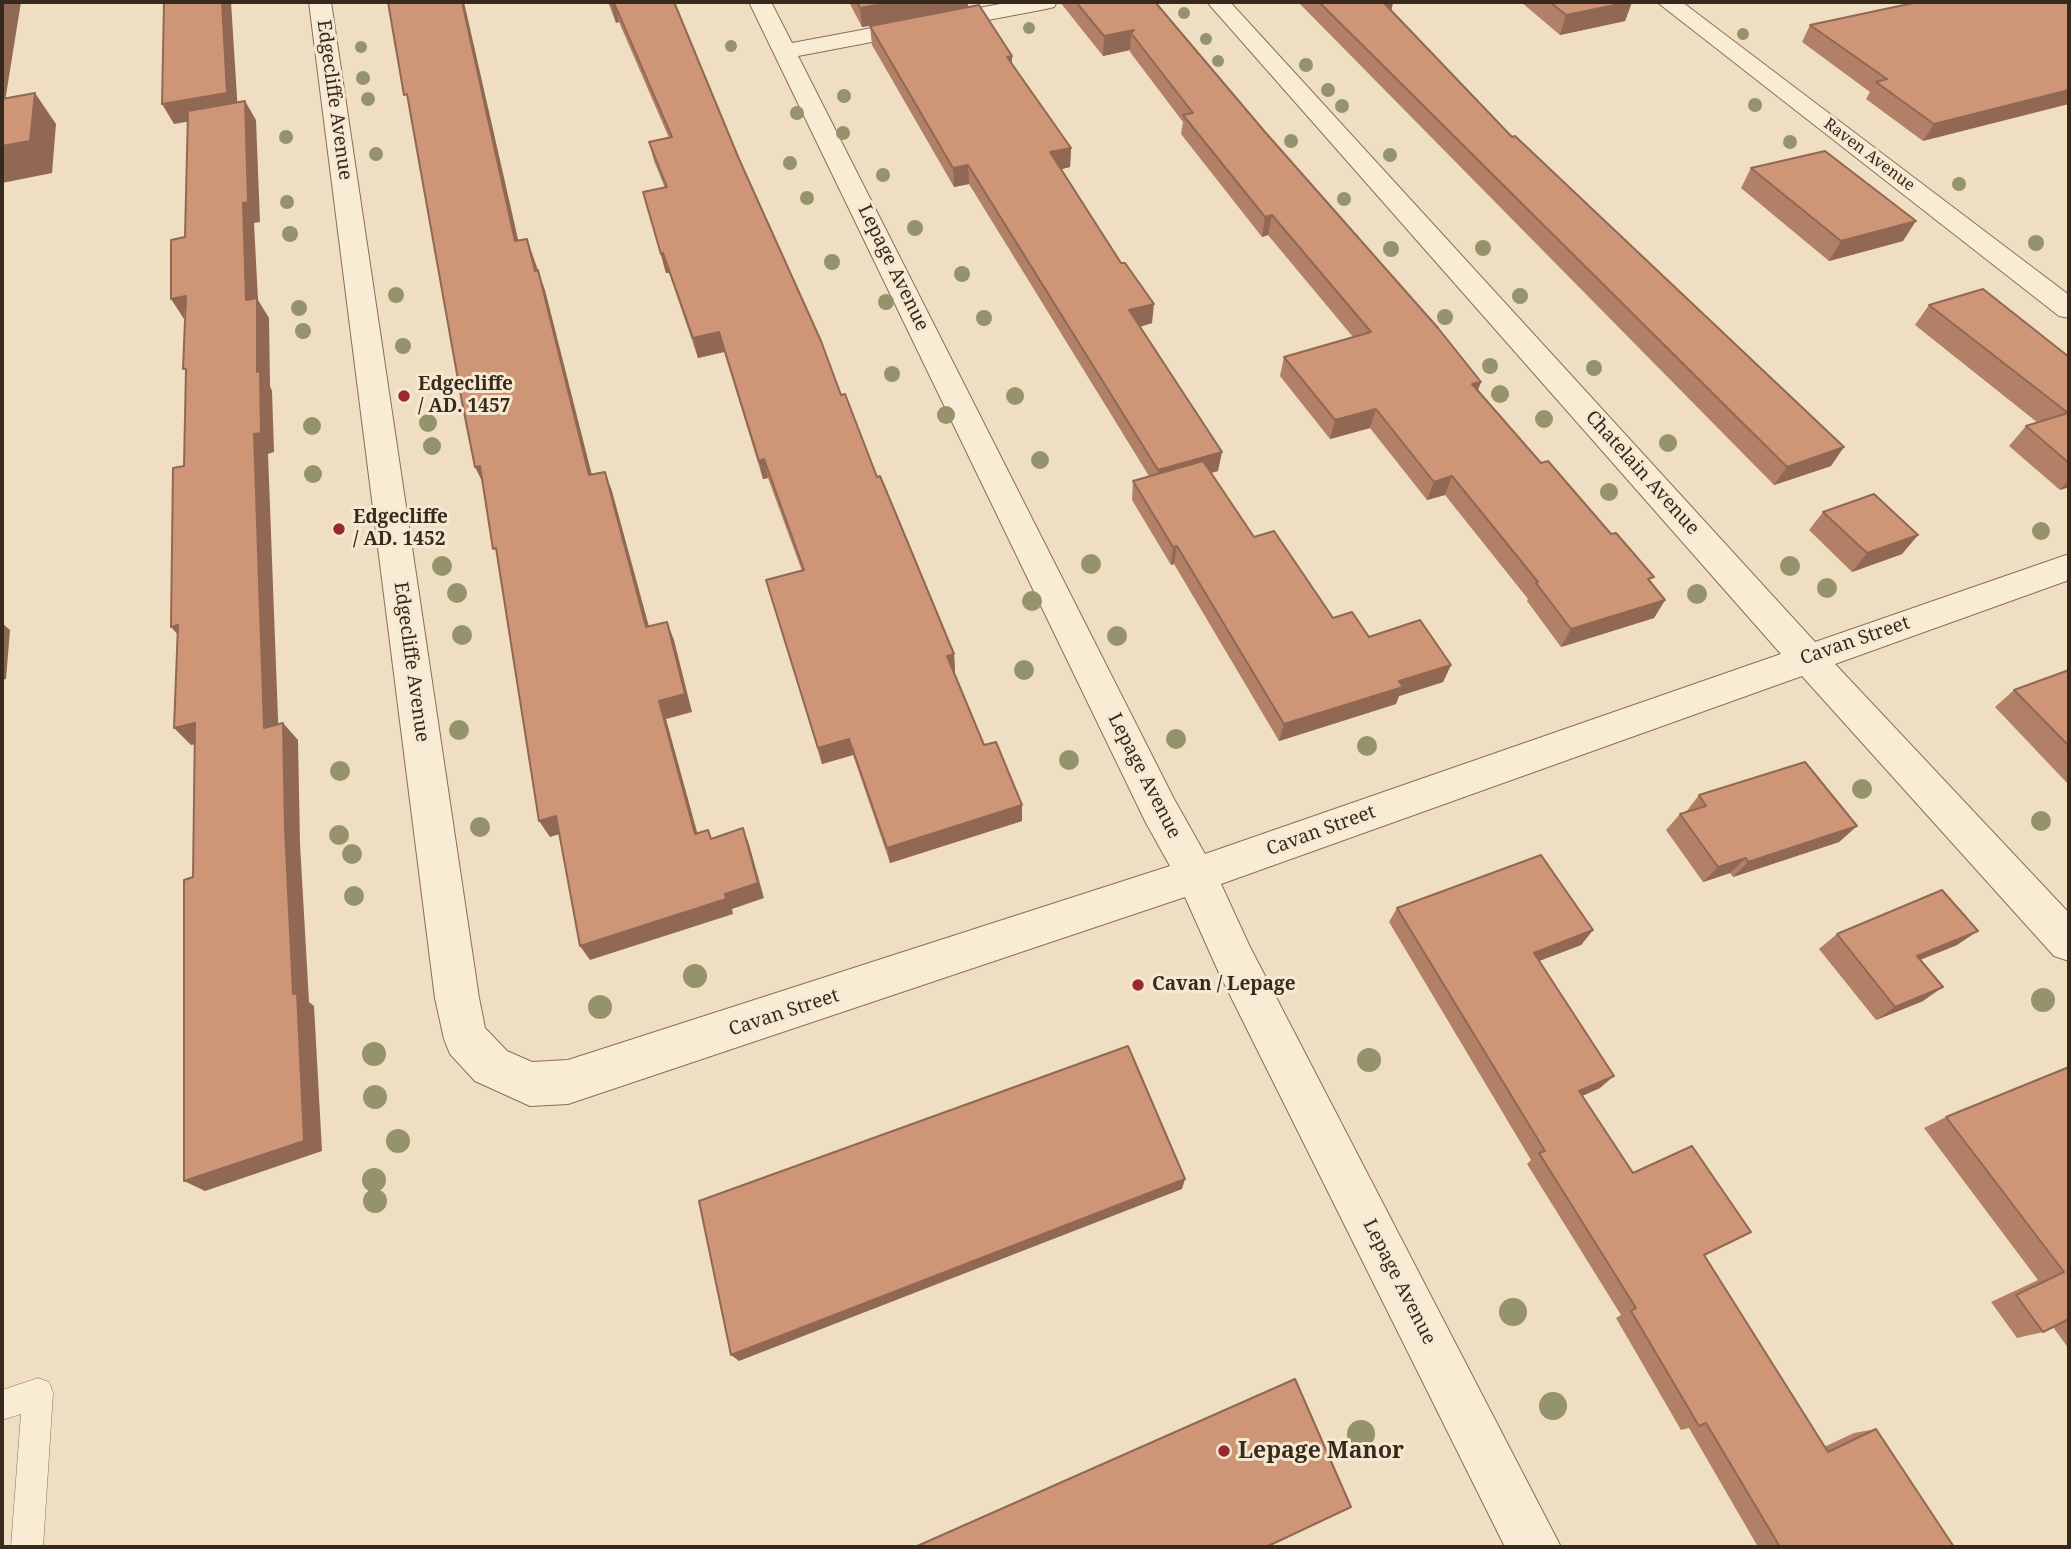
<!DOCTYPE html>
<style>
body{margin:0}
#map{position:relative;width:2071px;height:1549px;overflow:hidden;background:#efdec2;font-family:"Noto Serif",serif}
canvas{display:block}
.frame{position:absolute;inset:0;border:4px solid #38291d;pointer-events:none}
</style>
<div id="map">
<canvas width="2071" height="1549"></canvas>
<div class="frame"></div>
</div>
<script>
const ctx = document.querySelector('canvas').getContext('2d');
ctx.lineJoin = 'round';
const toPath = rows => new Path2D(rows.map(r => 'M' + r).join(''));
function trace(path, color, width, dash) { ctx.strokeStyle = color; ctx.lineWidth = width; ctx.lineCap = dash ? 'butt' : 'round'; ctx.setLineDash(dash || []); ctx.stroke(path); }
function paint(path, color) { ctx.fillStyle = color; ctx.fill(path, 'evenodd'); }
function write(font, color, halo, rows, align = 'center') {
  ctx.font = font + ' "Noto Serif",serif'; ctx.lineWidth = 6; ctx.setLineDash([]); ctx.textBaseline = 'middle'; ctx.strokeStyle = halo; ctx.fillStyle = color; for (const [text, x, y, turn = 0] of rows) {
    ctx.save(); ctx.translate(x, y); ctx.rotate((+turn || 0) * Math.PI / 180); ctx.textAlign = isNaN(turn) ? turn : align; if (halo) ctx.strokeText(text, 0, 0); ctx.fillText(text, 0, 0); ctx.restore();
  }
}
const lane = toPath([
 [38,1378,49,1382,53,1393,43,1547,11,1547,21,1414,2,1420,2,1390,38,1378]
]);
const street = toPath([
 [309,2,331,2,479,998,485,1028,507,1051,532,1062,568,1060,1170,866,1146,823,749,2,771,2,792,43,1011,2,1057,2,1054,7,1046,9,798,56,1174,799,1205,854,1781,654,1207,2,1230,2,1815,642,2069,554,2069,580,1835,664,2069,913,2069,961,2054,956,1802,676,1221,884,1249,945,1561,1547,1505,1547,1219,973,1185,897,568,1104,530,1106,475,1081,450,1054,444,1039,435,998,309,2],
 [1657,2,1682,2,2069,295,2069,318,2059,316,1657,2]
]);
const trees = [
 [1184,13,6],
 [1029,28,6],
 [1743,34,6],
 [1206,39,6],
 [731,46,6],
 [361,47,6],
 [1218,61,6],
 [1306,65,7],
 [363,78,7],
 [1328,90,7],
 [844,96,7],
 [368,99,7],
 [1755,105,7],
 [1342,106,7],
 [797,113,7],
 [843,133,7],
 [286,137,7],
 [1291,141,7],
 [1790,142,7],
 [376,154,7],
 [1390,155,7],
 [790,163,7],
 [883,175,7],
 [1959,184,7],
 [807,198,7],
 [1344,199,7],
 [287,202,7],
 [915,228,8],
 [290,234,8],
 [2036,243,8],
 [1483,248,8],
 [1391,249,8],
 [832,262,8],
 [962,274,8],
 [396,295,8],
 [1520,296,8],
 [886,302,8],
 [299,308,8],
 [1445,317,8],
 [984,318,8],
 [303,331,8],
 [403,346,8],
 [1490,366,8],
 [1594,368,8],
 [892,374,8],
 [1500,394,9],
 [1015,396,9],
 [946,415,9],
 [1544,419,9],
 [428,423,9],
 [312,426,9],
 [1668,443,9],
 [432,446,9],
 [1040,460,9],
 [313,474,9],
 [1609,492,9],
 [2041,531,9],
 [1091,564,10],
 [442,566,10],
 [1790,566,10],
 [1827,588,10],
 [457,593,10],
 [1697,594,10],
 [1032,601,10],
 [462,635,10],
 [1117,636,10],
 [1024,670,10],
 [459,730,10],
 [1176,739,10],
 [1367,746,10],
 [1069,760,10],
 [340,771,10],
 [1862,789,10],
 [2041,821,10],
 [480,827,10],
 [339,835,10],
 [352,854,10],
 [354,896,10],
 [695,976,12],
 [2043,1000,12],
 [600,1007,12],
 [374,1054,12],
 [1369,1060,12],
 [375,1097,12],
 [398,1141,12],
 [374,1180,12],
 [375,1201,12],
 [1513,1312,14],
 [1553,1406,14],
 [1361,1434,14]
];
const wall = toPath([
 [608,2,674,2,739,159,954,654,955,672,953,672,984,745,1022,821,890,863,853,755,822,764,766,580,802,571,768,478,763,479,724,352,698,358,669,273,666,273,643,192,665,188,654,161,649,142,669,138,619,22,616,23],
 [849,2,968,2,968,7,1012,56,1012,65,1071,148,1070,167,1061,169,1152,323,1140,327,1218,471,1211,473,1254,537,1333,618,1369,637,1451,665,1443,682,1399,696,1396,704,1279,741,1174,564,1171,565,1132,500,1133,481,1149,476,969,184,954,187,872,45,870,26,862,27],
 [1060,2,1155,2,1478,391,1541,463,1665,600,1654,618,1561,647,1527,601,1528,599,1445,495,1427,500,1370,428,1330,439,1280,376,1284,357,1353,337,1268,235,1262,237,1181,134,1183,122,1130,52,1130,50,1103,56],
 [1298,2,1393,2,1391,10,1512,137,1831,466,1774,485],
 [1521,2,1632,2,1625,21,1560,35],
 [2067,2,1923,141,1866,99,1870,92,1802,42,1810,25],
 [1751,168,1903,241,1829,261,1741,188],
 [1929,305,2069,357,2069,487,2060,490,2009,446,2026,426,2038,423,1915,325],
 [1823,512,1918,535,1902,554,1852,572,1809,530],
 [2069,670,2069,785,1995,707,2014,690],
 [1699,795,1857,826,1839,842,1733,877,1730,873,1703,882,1666,830,1680,814,1686,812],
 [1397,908,1593,930,1581,945,1539,961,1600,1088,1582,1096,1633,1173,1704,1255,1824,1447,1854,1433,1876,1429,1954,1547,1758,1547,1689,1428,1681,1430,1616,1318,1621,1315,1527,1164,1531,1160,1389,922],
 [1837,934,1957,945,1920,960,1923,1001,1876,1020,1819,949],
 [2069,1067,2069,1349,2053,1327,2043,1332,2017,1338,1991,1302,2038,1280,1924,1128,1946,1117]
]);
const shadedWall = toPath([
 [2,2,21,2,2,120],
 [222,2,231,2,238,113,174,124,162,104],
 [462,2,464,2,523,261,515,241],
 [893,2,968,2,968,7,862,27,860,8],
 [1383,2,1393,2,1390,18],
 [1632,2,1625,21,1560,35,1566,15],
 [614,3,619,22,616,23,611,4],
 [1134,30,1131,33,1130,50,1103,56,1104,36],
 [1012,56,1012,75,1007,57],
 [2069,90,2069,104,1923,141,1934,124],
 [35,93,56,124,52,173,2,183,2,146],
 [245,101,256,120,260,222,254,223,258,300,269,318,270,386,272,391,274,452,268,454,279,745,264,728,254,434,246,300,243,203],
 [1071,148,1070,167,1050,172,1050,152],
 [968,165,969,184,954,187,953,168],
 [1272,215,1268,235,1262,237,1265,217],
 [1916,221,1903,241,1829,261,1841,241],
 [527,239,545,290,597,495,589,475],
 [663,253,669,273,666,273,661,254],
 [186,296,184,319,171,299],
 [1154,304,1152,323,1128,330,1129,310],
 [719,332,724,352,698,358,693,338],
 [1481,382,1474,401,1472,384],
 [1376,409,1370,428,1330,439,1335,420],
 [1844,447,1831,466,1774,485,1787,467],
 [1222,452,1218,471,1156,488,1158,470],
 [764,459,768,478,763,479,759,461],
 [480,466,485,487,475,467],
 [605,472,612,491,654,645,646,627],
 [1452,476,1445,495,1427,500,1434,482],
 [2069,480,2069,487,2060,490],
 [1918,535,1902,554,1852,572,1867,553],
 [1177,546,1174,564,1171,565,1173,547],
 [1665,600,1654,618,1561,647,1571,629],
 [667,622,674,640,692,712,666,719,702,850,695,834,659,701],
 [2,623,10,630,6,679,2,680],
 [178,625,187,645,171,627],
 [954,654,955,672,948,674,947,656],
 [1451,665,1443,682,1399,696,1396,704,1279,741,1284,724,1399,681],
 [195,723,212,740,191,745,174,728],
 [283,723,298,740,300,844,309,1002,314,1006,322,1151,205,1191,184,1181,293,994,285,828],
 [849,739,853,755,822,764,818,748],
 [1022,805,1022,821,890,863,887,848],
 [556,816,566,832,550,837,539,821],
 [1857,826,1839,842,1733,877,1748,862],
 [743,828,749,844,764,898,732,909,733,914,590,960,580,946,725,894],
 [1746,858,1730,873,1703,882,1718,867],
 [1593,930,1581,945,1523,967,1534,953],
 [1978,931,1957,945,1897,969,1917,956],
 [1943,987,1923,1001,1876,1020,1895,1007],
 [1614,1076,1600,1088,1566,1103,1579,1091],
 [1185,1179,1182,1189,739,1361,731,1355]
]);
const building = toPath([
 [164,2,222,2,227,93,162,104,164,2],
 [388,2,462,2,515,241,527,239,535,271,538,270,589,475,605,472,646,627,667,622,685,694,659,701,695,834,708,830,711,839,743,828,758,883,725,894,726,899,580,946,556,816,539,821,496,548,493,549,480,466,475,467,462,402,407,94,404,95,388,2],
 [610,2,674,2,739,159,821,341,841,395,845,394,877,477,880,476,898,519,954,654,947,656,984,745,996,742,1022,805,887,848,849,739,818,748,766,580,804,570,764,459,759,461,719,332,693,338,663,253,661,254,643,192,667,187,649,142,672,137,614,3,611,4,610,2],
 [857,2,893,2,860,8,857,2],
 [1076,2,1155,2,1265,132,1438,328,1481,382,1472,384,1541,463,1548,461,1611,534,1616,533,1654,577,1648,579,1665,600,1571,629,1536,583,1538,582,1452,476,1434,482,1376,409,1335,420,1284,357,1371,332,1272,215,1265,217,1183,115,1193,113,1131,33,1134,30,1104,36,1076,2],
 [1319,2,1383,2,1512,137,1515,136,1844,447,1787,467,1319,2],
 [1550,2,1630,2,1566,15,1550,2],
 [1918,2,2067,2,2069,3,2069,90,1934,124,1876,82,1887,79,1810,25,1918,2],
 [979,5,1012,56,1007,57,1071,148,1050,152,1121,263,1125,263,1154,304,1129,310,1222,452,1158,470,968,165,953,168,870,26,979,5],
 [35,93,30,141,2,146,2,99,35,93],
 [245,101,248,202,243,203,246,300,257,298,257,372,260,371,261,433,254,434,264,728,283,723,285,828,293,994,297,993,304,1141,184,1181,184,880,193,877,195,723,174,728,178,625,171,627,173,468,184,466,186,369,183,369,186,296,171,299,171,240,185,237,188,111,245,101],
 [1825,151,1916,221,1841,241,1751,168,1825,151],
 [1983,289,2069,357,2069,463,2026,426,2068,413,1929,305,1983,289],
 [1203,461,1254,537,1274,531,1333,618,1352,612,1369,637,1420,620,1451,665,1399,681,1403,687,1284,724,1177,546,1173,547,1133,481,1203,461],
 [1874,494,1918,535,1867,553,1823,512,1874,494],
 [2069,670,2069,746,2014,690,2069,670],
 [1805,762,1857,826,1748,862,1746,858,1718,867,1680,814,1706,806,1699,795,1805,762],
 [1541,855,1593,930,1534,953,1614,1076,1579,1091,1633,1173,1692,1146,1751,1232,1704,1255,1828,1452,1876,1429,1954,1547,1780,1547,1706,1423,1699,1426,1631,1311,1636,1308,1539,1153,1545,1151,1397,908,1541,855],
 [1942,890,1978,931,1917,956,1943,987,1895,1007,1837,934,1942,890],
 [1128,1046,1185,1179,731,1355,699,1201,1128,1046],
 [2069,1067,2069,1319,2043,1332,2016,1295,2064,1272,1946,1117,2069,1067],
 [1295,1379,1351,1507,1266,1547,915,1547,1295,1379]
]);
const markers = [
 [404,396,7,"#992830"],
 [339,529,7,"#992830"],
 [1138,985,7,"#992830"],
 [1224,1451,7,"#992830"]
];
const farStreetnames = [
 ["Raven Avenue",1869,155,37]
];
const streetNames = [
 ["Edgecliffe Avenue",334,100,82],
 ["Lepage Avenue",893,268,64],
 ["Chatelain Avenue",1642,473,48],
 ["Cavan Street",1855,641,-19],
 ["Edgecliffe Avenue",411,662,82],
 ["Lepage Avenue",1144,776,63],
 ["Cavan Street",1321,831,-20],
 ["Cavan Street",784,1013,-18],
 ["Lepage Avenue",1399,1282,63]
];
const poiNames = [
 ["Edgecliffe",418,385],
 ["/ AD. 1457",418,407],
 ["Edgecliffe",353,518],
 ["/ AD. 1452",353,540],
 ["Cavan / Lepage",1152,985]
];
const nearPoinames = [
 ["Lepage Manor",1238,1451]
];
trace(lane, '#896f59', 1);
trace(street, '#896f59', 2);
paint(lane, '#f9ecd5');
paint(street, '#f9ecd5');
ctx.fillStyle = '#95936b';
for (const [x, y, r] of trees) { ctx.beginPath(); ctx.arc(x, y, r, 0, 2 * Math.PI); ctx.fill(); }
paint(wall, '#b18066');
paint(shadedWall, '#906853');
paint(building, '#ce9577');
trace(building, '#906853', 2);
for (const [x, y, r, color] of markers) { const dot = new Path2D(); dot.arc(x, y, r, 0, 2 * Math.PI); ctx.fillStyle = color; ctx.fill(dot); trace(dot, '#f6e9d2', 2.5); }
write('16px', '#38291d', '#f6e9d2', farStreetnames);
write('19px', '#38291d', '#f6e9d2', streetNames);
write('bold 19px', '#38291d', '#f6e9d2', poiNames, 'left');
write('bold 23px', '#38291d', '#f6e9d2', nearPoinames, 'left');
</script>
